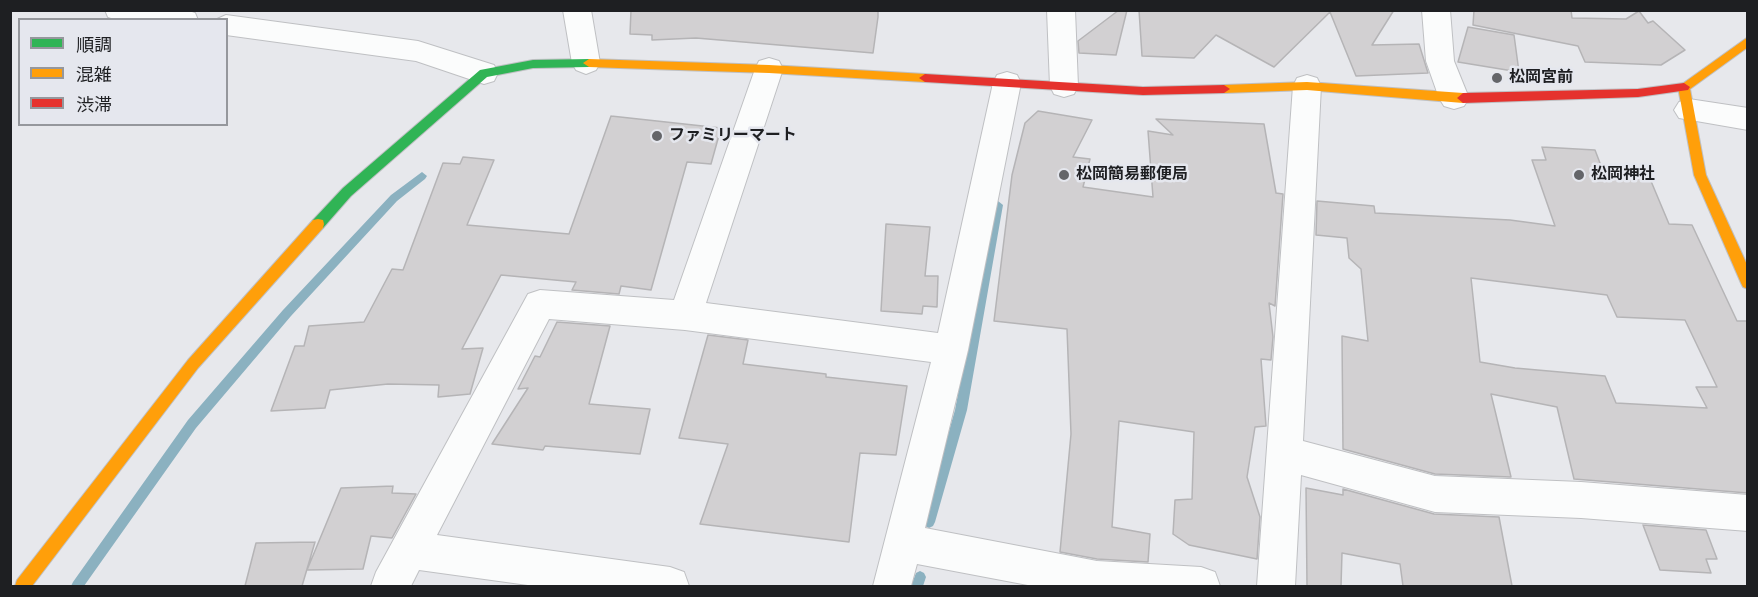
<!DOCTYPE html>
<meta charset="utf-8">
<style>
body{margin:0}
#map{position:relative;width:1758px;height:597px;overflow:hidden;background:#e7e8ec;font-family:Signika,"Noto Sans JP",sans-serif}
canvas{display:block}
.frame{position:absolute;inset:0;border:12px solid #1e1f22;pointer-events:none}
.legend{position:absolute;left:18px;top:18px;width:210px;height:108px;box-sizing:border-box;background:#e5e7ee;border:2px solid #95979c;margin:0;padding:8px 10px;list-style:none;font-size:18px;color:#1e1f22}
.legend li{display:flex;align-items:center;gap:12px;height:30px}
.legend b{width:30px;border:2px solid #95979c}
</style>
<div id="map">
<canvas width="1758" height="597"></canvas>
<div class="frame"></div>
<ul class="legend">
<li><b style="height:8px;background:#30b455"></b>順調</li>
<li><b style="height:8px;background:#ff9f0a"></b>混雑</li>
<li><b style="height:8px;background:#e5322d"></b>渋滞</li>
</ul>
</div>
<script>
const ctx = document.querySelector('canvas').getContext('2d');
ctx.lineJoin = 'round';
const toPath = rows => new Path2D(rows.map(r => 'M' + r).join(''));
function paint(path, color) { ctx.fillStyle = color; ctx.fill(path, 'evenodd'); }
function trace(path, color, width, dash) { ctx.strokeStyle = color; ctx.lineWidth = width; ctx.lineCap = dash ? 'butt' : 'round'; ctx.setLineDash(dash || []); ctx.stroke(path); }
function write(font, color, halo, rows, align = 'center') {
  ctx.font = font + ' Signika,"Noto Sans JP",sans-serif'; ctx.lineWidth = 5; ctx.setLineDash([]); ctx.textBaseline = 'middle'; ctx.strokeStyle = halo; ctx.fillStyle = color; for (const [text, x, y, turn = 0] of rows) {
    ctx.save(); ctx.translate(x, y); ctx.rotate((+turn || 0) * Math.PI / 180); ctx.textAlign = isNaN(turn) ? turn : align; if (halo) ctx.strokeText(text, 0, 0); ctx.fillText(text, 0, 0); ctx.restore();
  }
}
const stream = toPath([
 [422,172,427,176,425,179,397,201,291,316,196,428,84,586,71,586,73,582,188,420,283,310,391,195,422,172],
 [998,201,1003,205,967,410,935,522,933,526,929,528,925,526,923,522,955,410,993,205,998,201],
 [920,571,924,573,926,577,923,586,911,586,916,573,920,571]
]);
const building = toPath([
 [631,10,878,10,878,17,873,53,696,38,652,40,652,35,630,34,631,10],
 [1119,10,1127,10,1116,55,1079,53,1078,41,1119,10],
 [1139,10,1394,10,1372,45,1419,44,1428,73,1356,76,1330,12,1274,67,1216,35,1194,58,1142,56,1139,10],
 [1474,10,1571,10,1572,18,1626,19,1639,11,1648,23,1653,21,1685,50,1661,65,1585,62,1578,46,1473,25,1474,10],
 [1468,27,1514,35,1519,72,1458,62,1468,27],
 [1038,111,1092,120,1073,157,1090,159,1083,187,1153,197,1148,131,1173,135,1156,119,1264,124,1276,193,1283,194,1275,306,1269,303,1273,337,1271,360,1261,359,1266,426,1255,427,1247,477,1260,517,1257,559,1189,545,1173,534,1175,500,1192,499,1194,432,1119,421,1112,527,1150,534,1148,562,1097,559,1060,552,1071,434,1067,329,994,321,1012,175,1025,123,1038,111],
 [611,116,721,128,711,164,687,162,651,290,621,286,619,294,572,290,576,282,501,275,462,349,483,348,470,394,438,397,439,385,388,384,330,390,325,408,271,411,295,346,304,346,309,326,364,322,392,269,403,270,443,163,460,164,463,157,494,160,467,225,569,234,611,116],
 [1542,147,1595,150,1603,171,1648,174,1669,224,1692,225,1737,321,1748,321,1748,493,1574,479,1557,407,1491,394,1511,477,1435,474,1343,449,1342,336,1368,341,1361,269,1349,258,1347,238,1316,235,1317,201,1374,206,1375,213,1510,220,1555,226,1532,160,1546,160,1542,147],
 [1471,278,1607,295,1617,317,1685,320,1717,387,1696,387,1707,408,1616,403,1605,376,1515,368,1480,362,1471,278],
 [886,224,930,227,925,276,938,276,937,307,923,306,922,314,881,311,886,224],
 [557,322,610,326,589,404,650,409,640,454,545,446,543,450,492,444,528,388,518,389,535,356,540,357,557,322],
 [708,335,748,340,743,364,826,374,826,377,907,386,896,455,860,453,849,542,700,524,728,444,679,438,708,335],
 [393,486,392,493,416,494,392,538,371,536,363,569,307,570,341,488,393,486],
 [1306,488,1343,495,1343,489,1434,514,1499,517,1512,586,1403,586,1400,564,1342,553,1341,586,1307,586,1306,488],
 [1643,525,1706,530,1717,559,1706,559,1711,573,1660,570,1643,525],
 [315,542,302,586,245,586,256,543,315,542]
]);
const street = toPath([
 [105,10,186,10,195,13,198,20,117,20,108,17,105,10],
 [563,10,591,10,600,63,596,70,586,74,576,70,572,63,563,10],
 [1047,10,1075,10,1078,86,1074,94,1064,97,1054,94,1050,86,1047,10],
 [1422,10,1450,10,1454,61,1469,98,1464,106,1454,109,1444,106,1439,98,1426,61,1422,10],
 [226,15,418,41,494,65,498,73,494,81,484,84,416,61,226,35,226,20,215,20,226,15],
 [769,58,779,61,783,69,706,303,938,333,993,83,997,75,1007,72,1017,75,1021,83,968,350,925,528,1097,561,1201,567,1215,572,1220,586,1033,586,917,564,911,586,873,586,931,362,685,330,549,319,437,535,670,567,684,572,689,586,535,586,419,570,411,586,371,586,376,572,528,294,540,290,674,300,755,69,759,61,769,58],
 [1307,75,1317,78,1321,86,1303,441,1435,476,1581,482,1748,495,1748,531,1581,518,1435,512,1301,475,1295,586,1257,586,1293,86,1297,78,1307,75],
 [1689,99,1748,108,1748,130,1679,118,1674,110,1679,102,1689,99]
]);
const fast = toPath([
 [589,59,595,63,589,67,533,68,487,77,351,196,323,228,313,228,312,224,313,220,343,188,480,70,533,60,589,59]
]);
const slow = toPath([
 [1748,37,1748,47,1690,89,1706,175,1748,267,1748,289,1743,287,1741,283,1694,175,1678,87,1748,37],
 [589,59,769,65,925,74,931,78,925,82,769,73,589,67,583,63,589,59],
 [1307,82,1463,93,1469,98,1463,103,1307,90,1224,93,1218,89,1224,85,1307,82],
 [318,219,323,220,324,224,323,228,198,368,32,586,15,586,17,580,188,360,313,220,318,219]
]);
const jam = toPath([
 [925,74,1143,87,1224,85,1230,89,1224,93,1143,95,925,82,919,78,925,74],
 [1684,83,1690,87,1688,90,1638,97,1463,103,1457,98,1463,93,1638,89,1684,83]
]);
const markers = [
 [1497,78,6,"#646569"],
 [657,136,6,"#646569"],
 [1064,175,6,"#646569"],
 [1579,175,6,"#646569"]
];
const poiNames = [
 ["松岡宮前",1509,78],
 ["ファミリーマート",669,136],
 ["松岡簡易郵便局",1076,175],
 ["松岡神社",1591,175]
];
paint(stream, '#8bb1c0');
paint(building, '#d2d0d2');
trace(building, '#b5b4b6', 1.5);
trace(street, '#bfc0c3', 2);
trace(fast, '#bfc0c3', 2);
trace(slow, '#bfc0c3', 2);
trace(jam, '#bfc0c3', 2);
paint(street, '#fbfcfc');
paint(fast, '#30b455');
paint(slow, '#ff9f0a');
paint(jam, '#e5322d');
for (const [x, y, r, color] of markers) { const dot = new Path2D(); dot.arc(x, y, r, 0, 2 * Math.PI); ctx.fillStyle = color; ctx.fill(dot); trace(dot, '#e5e7ee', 2); }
write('bold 16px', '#1e1f22', '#e5e7ee', poiNames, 'left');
</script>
